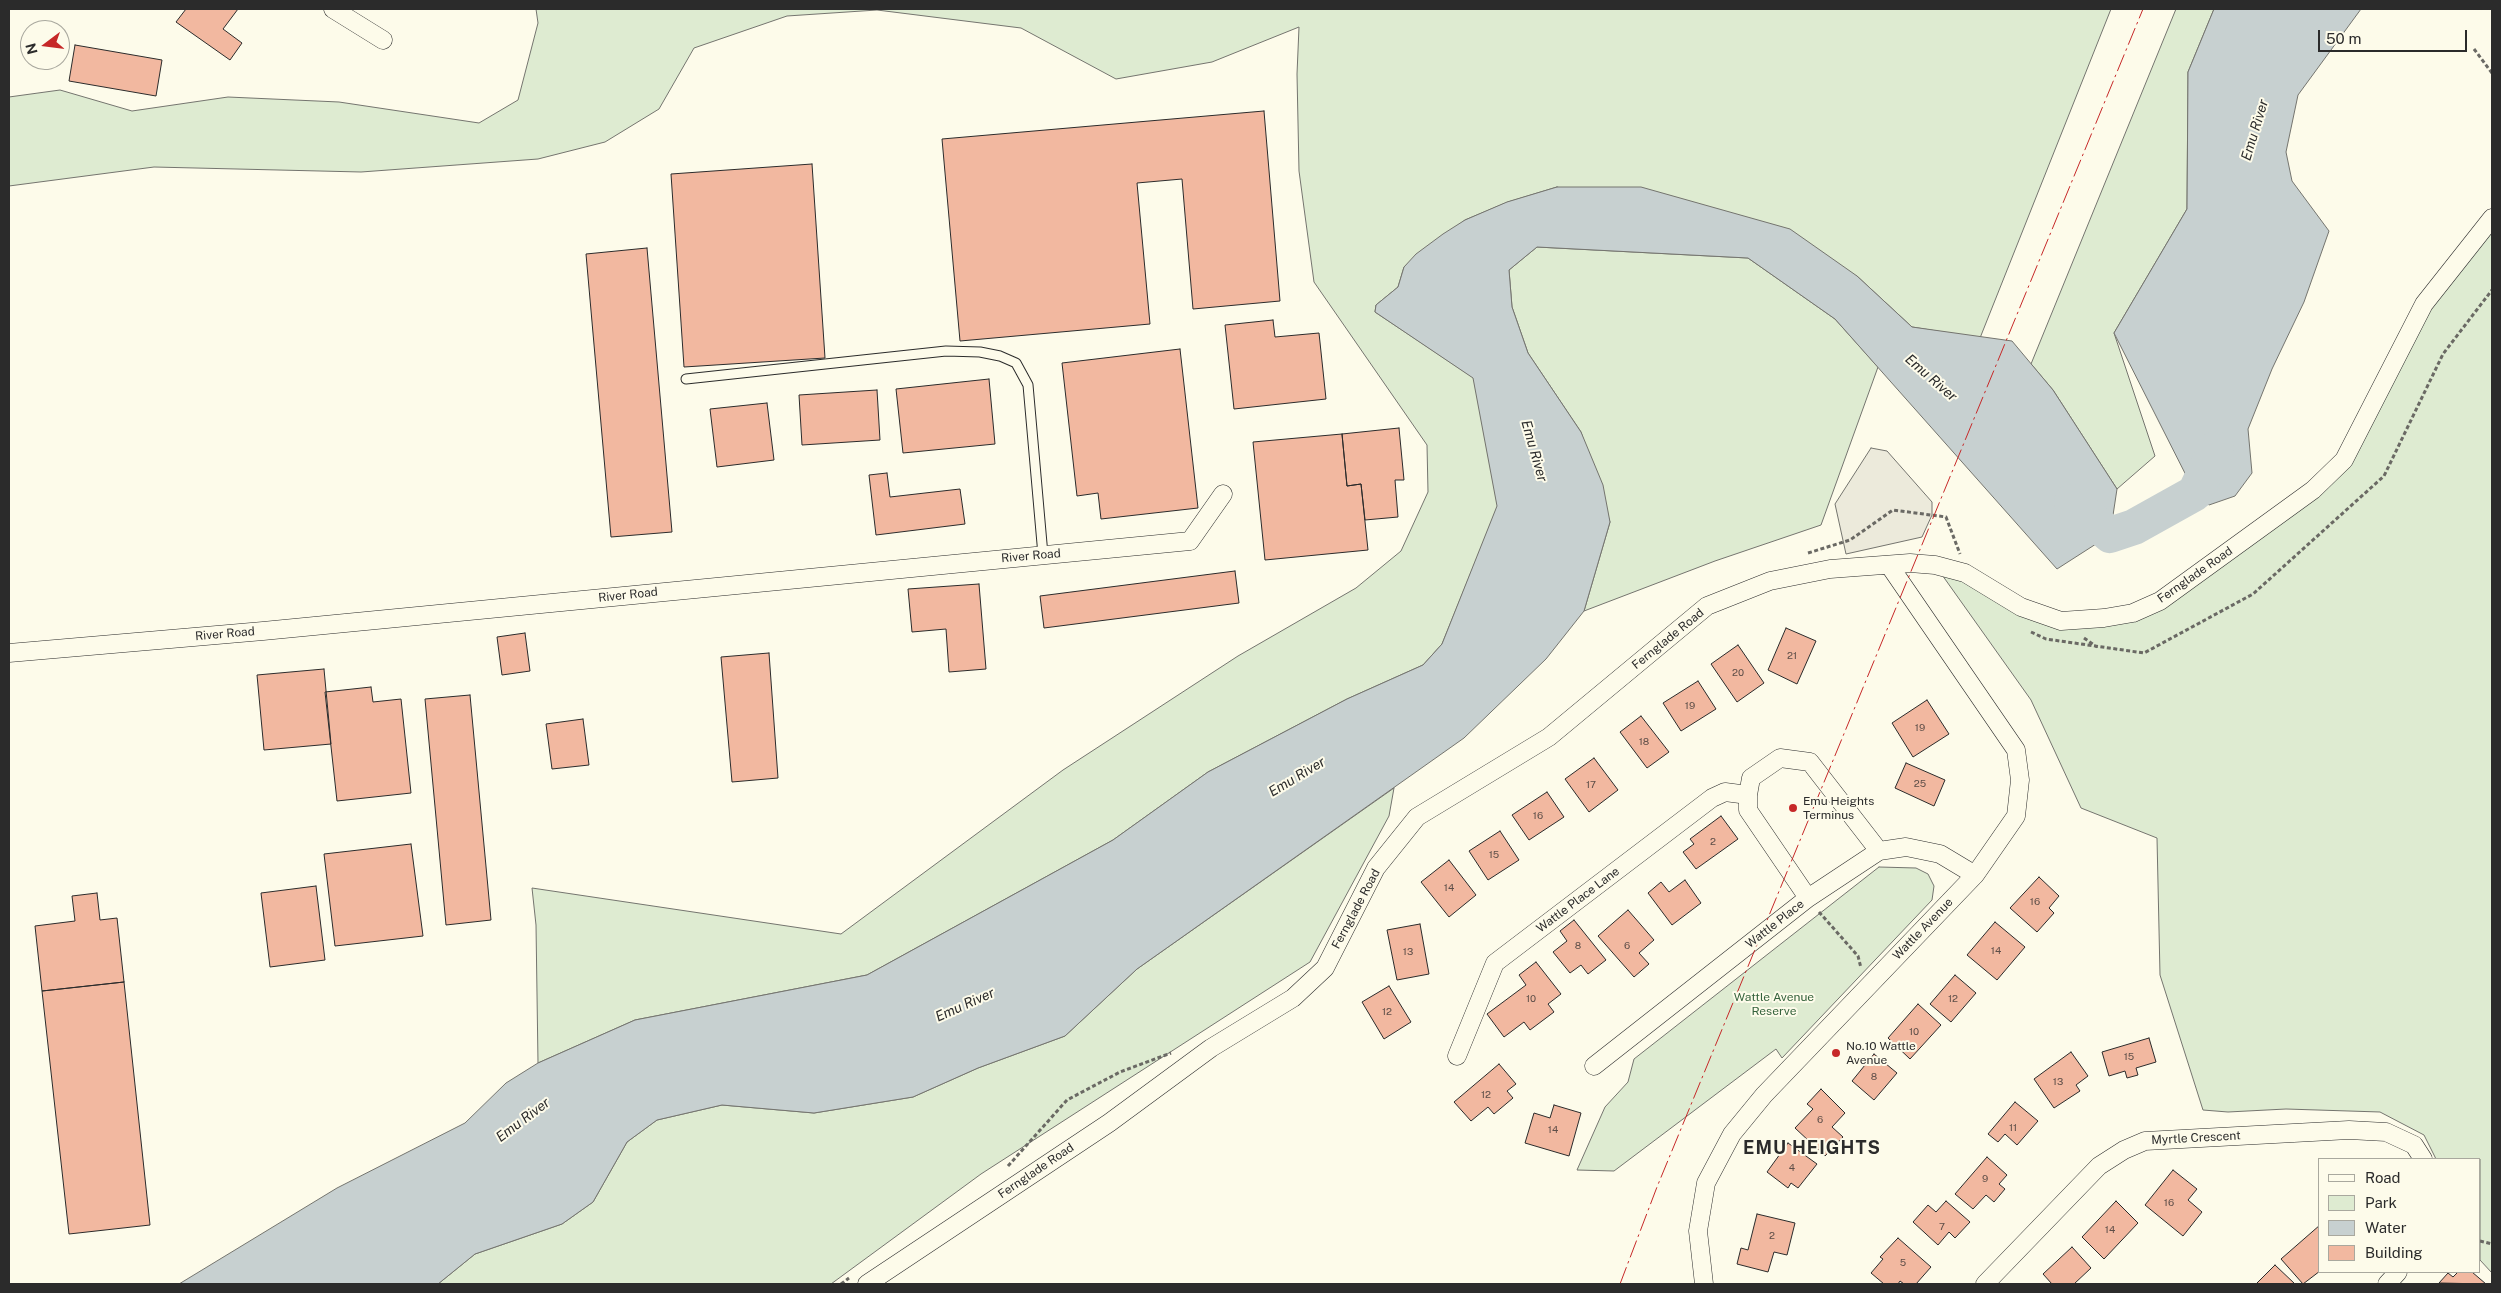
<!DOCTYPE html>
<style>
body{margin:0}
#map{position:relative;width:2501px;height:1293px;overflow:hidden;background:#fdfbea;font-family:"Public Sans",sans-serif}
canvas{display:block}
.frame{position:absolute;inset:0;border:10px solid #2b2b2b;pointer-events:none}
.legend{position:absolute;left:2318px;top:1158px;width:162px;height:115px;box-sizing:border-box;background:#fdfbea;border:1px solid #a9a89e;margin:0;padding:6px 9px;list-style:none;font-size:15px;color:#2b2b2b}
.legend li{display:flex;align-items:center;gap:10px;height:25px}
.legend b{width:25px;border:1px solid #a9a89e}
.north{position:absolute;left:20px;top:20px;width:50px;height:50px;box-sizing:border-box;background:#fdfbea;border:1px solid #a9a89e;border-radius:50%;rotate:255deg;font-size:14px;font-weight:700;line-height:20px;text-align:center;color:#2b2b2b}
.north::after{content:'';display:block;margin:auto;width:18px;height:22px;background:#c62828;clip-path:polygon(50% 0,100% 100%,50% 72%,0 100%)}
.scale{position:absolute;left:2318px;top:30px;width:149px;height:22px;box-sizing:border-box;border:2px solid #2b2b2b;border-top:0;padding-left:6px;font-size:15px;line-height:18px;white-space:nowrap;color:#2b2b2b;-webkit-text-stroke:4px #fdfbea;paint-order:stroke}
</style>
<div id="map">
<canvas width="2501" height="1293"></canvas>
<div class="frame"></div>
<ul class="legend">
<li><b style="height:6px;background:#fdfbea"></b>Road</li>
<li><b style="height:14px;background:#deebd1"></b>Park</li>
<li><b style="height:14px;background:#c7d0d0"></b>Water</li>
<li><b style="height:14px;background:#f2b8a0"></b>Building</li>
</ul>
<div class="north">N</div>
<div class="scale">50 m</div>
</div>
<script>
const ctx = document.querySelector('canvas').getContext('2d');
ctx.lineJoin = 'round';
function paint(path, color) { ctx.fillStyle = color; ctx.fill(path, 'evenodd'); }
const toPath = rows => new Path2D(rows.map(r => 'M' + r).join(''));
function trace(path, color, width, dash) { ctx.strokeStyle = color; ctx.lineWidth = width; ctx.lineCap = dash ? 'butt' : 'round'; ctx.setLineDash(dash || []); ctx.stroke(path); }
function write(font, color, halo, rows, align = 'center') {
  ctx.font = font + ' "Public Sans",sans-serif'; ctx.lineWidth = 4; ctx.setLineDash([]); ctx.textBaseline = 'middle'; ctx.strokeStyle = halo; ctx.fillStyle = color; for (const [text, x, y, turn = 0] of rows) {
    ctx.save(); ctx.translate(x, y); ctx.rotate((+turn || 0) * Math.PI / 180); ctx.textAlign = isNaN(turn) ? turn : align; if (halo) ctx.strokeText(text, 0, 0); ctx.fillText(text, 0, 0); ctx.restore();
  }
}
const green = toPath([
 [536,9,2111,9,1980,338,1912,327,1857,276,1557,187,1508,202,1465,220,1404,267,1398,287,1376,305,1375,312,1474,378,1498,506,1442,644,1423,665,1347,699,1208,772,1113,840,867,975,635,1020,538,1063,536,925,532,888,841,934,1063,770,1238,656,1356,588,1401,551,1428,492,1427,445,1314,282,1299,171,1297,74,1299,27,1212,62,1116,79,1021,28,877,10,787,16,694,48,659,109,605,142,538,159,361,172,154,167,9,186,9,97,60,90,132,111,228,97,339,102,479,123,518,100,538,23,536,9],
 [2176,9,2214,9,2188,72,2187,209,2114,333,2155,456,2117,489,2053,390,2031,364,2176,9],
 [2492,218,2492,1273,2480,1260,2480,1159,2436,1159,2424,1135,2380,1112,2286,1109,2228,1112,2203,1110,2160,975,2157,838,2081,808,2031,700,1935,565,2061,621,2133,613,2344,460,2424,304,2492,218],
 [1537,247,1748,258,1835,319,1878,367,1821,525,1715,561,1584,611,1610,522,1581,432,1528,353,1512,307,1509,270,1537,247],
 [1394,788,1389,816,1310,962,981,1174,831,1284,438,1284,475,1254,562,1224,593,1202,627,1142,657,1120,722,1105,814,1113,913,1097,978,1068,1065,1036,1137,969,1394,788],
 [1879,867,1916,868,1928,874,1934,886,1932,900,1782,1058,1776,1049,1614,1171,1577,1170,1605,1107,1628,1082,1634,1059,1879,867]
]);
const parking = toPath([
 [1871,448,1887,451,1932,502,1932,515,1922,537,1846,554,1835,504,1871,448]
]);
const water = toPath([
 [2214,9,2361,9,2298,95,2286,152,2292,181,2329,231,2304,302,2272,369,2248,429,2252,473,2235,496,2209,505,2195,493,2114,333,2187,209,2188,72,2214,9],
 [1557,187,1641,187,1790,229,1857,276,1912,327,2012,341,2053,390,2117,489,2110,535,2057,569,1835,319,1748,258,1537,247,1509,270,1512,307,1528,353,1581,432,1603,485,1610,522,1584,611,1546,659,1464,738,1137,969,1065,1036,978,1068,913,1097,814,1113,722,1105,657,1120,627,1142,593,1202,562,1224,475,1254,438,1284,179,1284,337,1188,465,1123,506,1083,538,1063,635,1020,867,975,1113,840,1208,772,1347,699,1423,665,1442,644,1497,506,1473,378,1375,312,1376,305,1398,287,1404,267,1416,254,1443,234,1465,220,1507,202,1557,187]
]);
const river = toPath([
 [2072,502,2110,535,2134,527,2195,493,2216,449]
]);
const building = toPath([
 [186,9,238,9,223,29,242,43,230,60,176,22,186,9],
 [75,45,162,60,156,96,69,81,75,45],
 [1264,111,1280,301,1193,309,1182,179,1137,183,1150,324,960,341,942,139,1264,111],
 [812,164,825,358,684,367,671,174,812,164],
 [647,248,672,532,611,537,586,254,647,248],
 [1273,320,1275,337,1319,333,1326,399,1234,409,1225,325,1273,320],
 [1180,349,1198,508,1101,519,1098,493,1077,496,1062,363,1180,349],
 [989,379,995,444,903,453,896,389,989,379],
 [877,390,880,440,802,445,799,395,877,390],
 [767,403,774,460,717,467,710,409,767,403],
 [1399,428,1404,480,1395,480,1398,517,1365,520,1361,484,1347,486,1342,434,1399,428],
 [1342,434,1347,486,1361,484,1368,550,1265,560,1253,442,1342,434],
 [887,473,890,497,960,489,965,524,876,535,869,475,887,473],
 [1235,571,1239,603,1044,628,1040,596,1235,571],
 [979,584,986,669,949,672,946,629,912,632,908,589,979,584],
 [1786,628,1816,641,1797,684,1768,670,1786,628],
 [525,633,530,671,502,675,497,637,525,633],
 [1738,645,1764,683,1737,702,1711,664,1738,645],
 [769,653,778,778,732,782,721,657,769,653],
 [324,669,331,744,264,750,257,675,324,669],
 [1698,681,1716,709,1681,731,1663,703,1698,681],
 [371,687,373,702,401,699,411,793,337,801,325,692,371,687],
 [470,695,491,920,446,925,425,699,470,695],
 [1927,700,1949,734,1913,757,1892,723,1927,700],
 [1641,716,1669,752,1647,768,1620,732,1641,716],
 [583,719,589,765,552,769,546,724,583,719],
 [1594,758,1618,790,1589,812,1565,779,1594,758],
 [1906,763,1945,780,1934,806,1895,788,1906,763],
 [1547,792,1564,817,1529,840,1512,815,1547,792],
 [1721,816,1738,839,1696,869,1683,852,1694,844,1690,839,1721,816],
 [1500,831,1519,860,1488,880,1469,851,1500,831],
 [411,844,423,936,335,946,324,854,411,844],
 [1449,860,1476,895,1449,917,1421,882,1449,860],
 [2039,877,2059,896,2049,908,2054,913,2037,932,2010,908,2039,877],
 [1685,880,1701,903,1672,925,1648,893,1661,882,1669,892,1685,880],
 [316,886,325,960,270,967,261,893,316,886],
 [97,893,100,920,117,918,124,982,42,991,35,926,75,921,72,896,97,893],
 [1628,910,1654,940,1639,953,1649,964,1634,977,1598,936,1628,910],
 [1574,920,1606,960,1588,974,1581,965,1570,973,1553,952,1567,941,1560,931,1574,920],
 [1995,922,2025,947,1997,980,1967,955,1995,922],
 [1420,924,1429,974,1397,980,1387,930,1420,924],
 [1536,962,1561,994,1548,1004,1554,1012,1530,1030,1524,1022,1504,1037,1487,1014,1526,985,1519,975,1536,962],
 [1955,975,1976,993,1951,1022,1930,1004,1955,975],
 [124,982,150,1225,69,1234,42,991,124,982],
 [1389,986,1411,1022,1384,1039,1362,1002,1389,986],
 [1918,1004,1941,1025,1910,1059,1888,1038,1918,1004],
 [2149,1038,2156,1062,2136,1068,2138,1075,2127,1078,2125,1071,2109,1076,2102,1052,2149,1038],
 [2071,1052,2088,1076,2076,1085,2080,1091,2054,1108,2034,1079,2071,1052],
 [1874,1054,1897,1073,1874,1100,1852,1081,1874,1054],
 [1499,1064,1516,1084,1507,1091,1513,1098,1494,1114,1488,1107,1471,1121,1454,1102,1499,1064],
 [1821,1089,1845,1113,1832,1127,1843,1137,1825,1156,1795,1128,1813,1109,1807,1104,1821,1089],
 [2015,1102,2038,1121,2017,1145,2005,1134,1998,1142,1988,1134,2015,1102],
 [1554,1105,1581,1113,1569,1156,1525,1143,1534,1113,1550,1118,1554,1105],
 [1788,1143,1817,1164,1798,1188,1791,1183,1788,1188,1767,1172,1788,1143],
 [1987,1157,2007,1175,1999,1184,2005,1189,1994,1202,1986,1195,1973,1209,1955,1194,1987,1157],
 [2173,1170,2197,1189,2188,1200,2202,1212,2183,1236,2145,1205,2173,1170],
 [1946,1201,1970,1222,1955,1238,1949,1232,1938,1245,1913,1222,1928,1205,1936,1212,1946,1201],
 [2116,1201,2138,1223,2104,1259,2082,1237,2116,1201],
 [1757,1214,1795,1223,1787,1255,1774,1252,1768,1272,1737,1264,1741,1248,1748,1250,1757,1214],
 [2320,1225,2320,1271,2303,1284,2281,1259,2320,1225],
 [1898,1238,1931,1267,1916,1284,1904,1284,1900,1281,1898,1284,1884,1284,1871,1273,1883,1259,1880,1257,1898,1238],
 [2072,1247,2091,1268,2074,1284,2052,1284,2043,1274,2072,1247],
 [2275,1265,2295,1284,2256,1284,2275,1265],
 [2458,1272,2472,1272,2486,1284,2439,1283,2448,1273,2453,1277,2458,1272]
]);
const path = toPath([
 [2474,49,2492,73],
 [1808,553,1850,540,1893,510,1946,517,1960,554],
 [2031,632,2046,639,2144,653,2253,594,2384,476,2443,354,2492,290],
 [2084,638,2097,647],
 [1819,912,1858,956,1861,968],
 [1008,1166,1067,1100,1120,1072,1171,1053],
 [2480,1241,2492,1244],
 [841,1284,849,1278]
]);
const lane = toPath([
 [686,379,946,351,980,352,1000,356,1016,363,1028,385,1043,555]
]);
const street = toPath([
 [333,9,383,40],
 [9,653,263,631,1190,541,1223,494],
 [1748,795,1751,778,1780,758,1810,762,1879,851],
 [1457,1056,1495,963,1712,798,1725,792,1748,795,1748,810,1808,898],
 [1594,1066,1808,898,1879,851,1906,847,1940,854,1975,875],
 [867,1284,1109,1123,1211,1048,1293,998,1325,968,1376,868,1417,817,1549,737,1707,606,1770,581,1830,569,1910,563,1935,565,1965,573,2021,607,2061,621,2104,618,2133,613,2160,601,2313,490,2344,460,2424,304,2492,218],
 [1704,1284,1698,1231,1706,1183,1732,1134,1764,1095,1975,875,2016,816,2020,780,2016,750,1889,565],
 [1985,1284,2099,1166,2124,1150,2145,1141,2349,1130,2386,1132,2414,1145,2423,1159],
 [2387,1284,2398,1272]
]);
const power = toPath([
 [1620,1284,1657,1187,2143,9]
]);
const markers = [
 [1793,808,5,"#c62828"],
 [1836,1053,5,"#c62828"]
];
const numberNames = [
 ["21",1792,656],
 ["20",1738,673],
 ["19",1690,706],
 ["19",1920,728],
 ["18",1644,742],
 ["25",1920,784],
 ["17",1591,785],
 ["16",1538,816],
 ["2",1713,842],
 ["15",1494,855],
 ["14",1449,888],
 ["16",2035,902],
 ["8",1578,946],
 ["6",1627,946],
 ["14",1996,951],
 ["13",1408,952],
 ["10",1531,999],
 ["12",1953,999],
 ["12",1387,1012],
 ["10",1914,1032],
 ["15",2129,1057],
 ["8",1874,1077],
 ["13",2058,1082],
 ["12",1486,1095],
 ["6",1820,1120],
 ["11",2013,1128],
 ["14",1553,1130],
 ["4",1792,1168],
 ["9",1985,1179],
 ["16",2169,1203],
 ["7",1942,1227],
 ["14",2110,1230],
 ["2",1772,1236],
 ["5",1903,1263]
];
const streetNames = [
 ["River Road",1031,556,-5],
 ["Fernglade Road",2195,575,-35],
 ["River Road",628,595,-6],
 ["River Road",225,634,-5],
 ["Fernglade Road",1668,639,-39],
 ["Wattle Place Lane",1578,900,-37],
 ["Fernglade Road",1356,909,-62],
 ["Wattle Place",1775,924,-38],
 ["Wattle Avenue",1923,929,-46],
 ["Myrtle Crescent",2196,1138,-3],
 ["Fernglade Road",1036,1171,-34]
];
const poiNames = [
 ["Emu Heights",1803,801],
 ["Terminus",1803,815],
 ["No.10 Wattle",1846,1046],
 ["Avenue",1846,1060]
];
const parkNames = [
 ["Wattle Avenue",1774,997],
 ["Reserve",1774,1011]
];
const waterNames = [
 ["Emu River",2255,130,-73],
 ["Emu River",1931,378,41],
 ["Emu River",1534,451,74],
 ["Emu River",1297,777,-31],
 ["Emu River",965,1005,-24],
 ["Emu River",523,1120,-37]
];
const districtNames = [
 ["EMU HEIGHTS",1812,1148]
];
paint(green, '#deebd1');
trace(green, '#74746e', 1);
paint(parking, '#eceadb');
trace(parking, '#74746e', 1);
paint(water, '#c7d0d0');
trace(water, '#74746e', 1);
trace(river, '#c7d0d0', 36);
paint(building, '#f2b8a0');
trace(building, '#2b2b2b', 1);
trace(lane, '#2b2b2b', 11);
trace(street, '#2b2b2b', 19);
trace(path, '#6a6964', 3, [4, 2.5]);
trace(lane, '#fdfbea', 9);
trace(street, '#fdfbea', 18);
trace(power, '#c62828', 1, [18, 4, 2.5, 4]);
for (const [x, y, r, color] of markers) { const dot = new Path2D(); dot.arc(x, y, r, 0, 2 * Math.PI); ctx.fillStyle = color; ctx.fill(dot); trace(dot, '#fdfbea', 2); }
write('10px', '#5d4e48', null, numberNames);
write('12px', '#2b2b2b', '#fdfbea', streetNames);
write('12px', '#2b2b2b', '#fdfbea', poiNames, 'left');
write('12px', '#34623c', '#fdfbea', parkNames);
write('italic 14px', '#2b2b2b', '#fdfbea', waterNames);
ctx.letterSpacing = '1px';
write('bold 18px', '#2b2b2b', '#fdfbea', districtNames);
ctx.letterSpacing = '0px';
</script>
